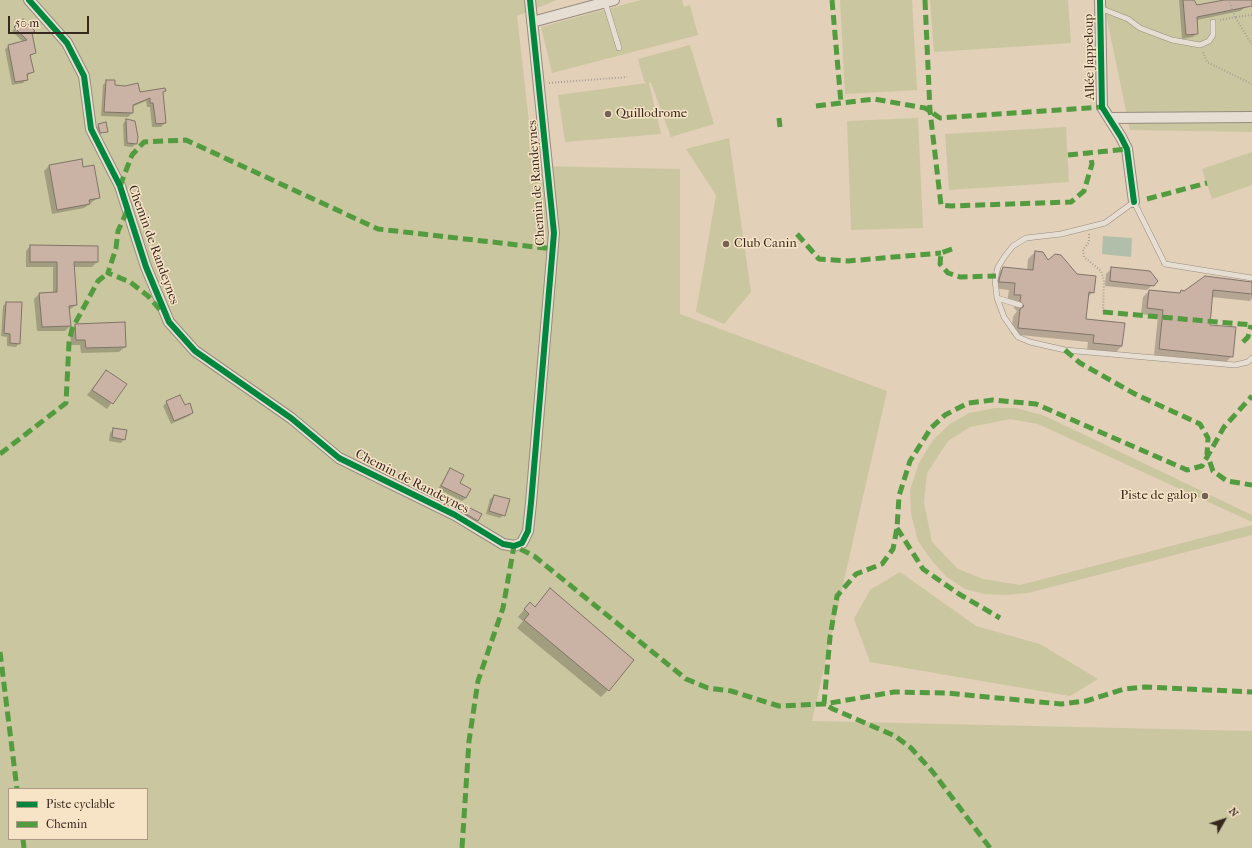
<!DOCTYPE html>
<meta charset="utf-8">
<style>
body{margin:0}
#map{position:relative;width:1252px;height:848px;overflow:hidden;background:#e2d0b8;font-family:"IM FELL French Canon",serif}
canvas{display:block}
.legend{position:absolute;left:8px;top:788px;width:140px;height:52px;box-sizing:border-box;background:#f7e3c6;border:1px solid #ab9984;margin:0;padding:5px 7px;list-style:none;font-size:12px;color:#382920}
.legend li{display:flex;align-items:center;gap:8px;height:20px}
.legend b{width:20px;border:1px solid #ab9984}
.north{position:absolute;left:1204px;top:800px;width:40px;height:40px;-webkit-text-stroke:3px #f7e3c6;paint-order:stroke;rotate:51deg;font-size:11px;font-weight:700;line-height:16px;text-align:center;color:#382920}
.north::after{content:'';display:block;margin:auto;width:14px;height:18px;background:#382920;clip-path:polygon(50% 0,100% 100%,50% 72%,0 100%)}
.scale{position:absolute;left:8px;top:16px;width:81px;height:18px;box-sizing:border-box;border:2px solid #382920;border-top:0;padding-left:5px;font-size:12px;line-height:14px;white-space:nowrap;color:#382920;-webkit-text-stroke:3px #f7e3c6;paint-order:stroke}
</style>
<div id="map">
<canvas width="1252" height="848"></canvas>
<ul class="legend">
<li><b style="height:5px;background:#00873e"></b>Piste cyclable</li>
<li><b style="height:5px;background:#529c3f"></b>Chemin</li>
</ul>
<div class="north">N</div>
<div class="scale">50 m</div>
</div>
<script>
const ctx = document.querySelector('canvas').getContext('2d');
ctx.lineJoin = 'round';
function paint(path, color) { ctx.fillStyle = color; ctx.fill(path, 'evenodd'); }
const toPath = rows => new Path2D(rows.map(r => 'M' + r).join(''));
function trace(path, color, width, dash) { ctx.strokeStyle = color; ctx.lineWidth = width; ctx.lineCap = dash ? 'butt' : 'round'; ctx.setLineDash(dash || []); ctx.stroke(path); }
function write(font, color, halo, rows, align = 'center') {
  ctx.font = font + ' "IM FELL French Canon",serif'; ctx.lineWidth = 3; ctx.setLineDash([]); ctx.textBaseline = 'middle'; ctx.strokeStyle = halo; ctx.fillStyle = color; for (const [text, x, y, turn = 0] of rows) {
    ctx.save(); ctx.translate(x, y); ctx.rotate((+turn || 0) * Math.PI / 180); ctx.textAlign = isNaN(turn) ? turn : align; if (halo) ctx.strokeText(text, 0, 0); ctx.fillText(text, 0, 0); ctx.restore();
  }
}
const green = toPath([
 [0,0,557,0,517,16,534,166,680,169,680,314,887,391,812,721,1252,731,1252,848,0,848],
 [9,789,147,789,147,839,9,839],
 [641,0,682,0,684,7,690,5,698,35,552,73,541,27],
 [840,0,912,0,917,90,845,94],
 [930,0,1068,0,1071,43,934,52],
 [1103,0,1252,0,1252,132,1130,130],
 [690,45,714,124,671,137,651,83,649,83,661,134,565,142,558,95,647,83,644,81,638,59],
 [918,118,923,228,851,230,847,121],
 [1066,127,1069,182,949,190,945,134],
 [729,138,751,292,724,324,696,312,716,195,686,149],
 [1252,152,1252,185,1212,199,1202,169],
 [995,408,1016,408,1045,416,1252,515,1252,522,1038,424,1010,419,970,427,948,441,927,473,924,503,932,542,958,569,983,579,1020,585,1252,525,1252,535,1028,593,1006,595,984,594,965,589,947,577,932,561,918,541,911,514,910,490,919,463,933,440,950,424,969,413],
 [900,572,976,626,1040,644,1098,679,1070,696,870,662,854,619,870,590]
]);
const water = toPath([
 [1103,236,1132,238,1131,257,1102,254]
]);
const shadow = toPath([
 [1179,0,1193,0,1196,6,1226,0,1249,0,1250,4,1240,11,1197,20,1197,33,1193,37,1182,39],
 [23,20,31,33,35,53,29,57,33,72,26,76,27,79,23,83,12,85,5,49,9,46,23,42,12,31],
 [107,81,114,86,139,93,165,91,162,93,165,123,161,127,152,127,150,107,147,107,146,101,132,107,132,113,128,117,101,116,103,85],
 [126,120,136,144,132,147,124,146,123,124],
 [105,123,107,131,99,134,97,127],
 [81,160,82,168,99,197,84,208,52,214,44,171,49,166],
 [30,246,97,262,92,267,73,267,76,305,69,310,70,326,65,331,37,331,34,299,39,294,53,293,53,267,26,267,26,251],
 [1035,252,1048,262,1093,292,1087,298,1085,320,1122,346,1115,353,1087,350,1088,342,1011,334,1013,317,1017,311,1014,308,1015,302,1007,302,1009,290,993,288,996,275,1003,268,1027,270,1028,259],
 [1112,268,1157,281,1147,290,1105,286,1106,274],
 [1252,283,1252,298,1250,301,1211,297,1209,326,1232,356,1226,362,1154,355,1158,316,1141,314,1143,297,1149,291,1178,294,1181,291],
 [6,303,19,343,16,347,7,346,7,337,1,336,3,306],
 [75,325,125,347,119,352,81,353,80,345,71,345,70,330],
 [106,371,125,384,107,409,87,395],
 [167,402,192,413,189,416,171,424,163,406],
 [114,429,124,439,121,443,109,441,110,433],
 [450,469,466,498,462,501,438,489],
 [494,496,504,515,500,518,486,514,490,499],
 [465,506,481,514,474,524,459,514],
 [550,590,608,690,601,697,517,628,523,621,518,617,523,611,530,604,534,608]
]);
const building = toPath([
 [1183,0,1194,0,1197,5,1224,0,1252,0,1252,6,1197,17,1198,34,1186,35,1183,0],
 [23,19,35,31,32,33,36,53,30,55,34,72,27,74,28,80,15,82,8,45,27,40,14,27,23,19],
 [106,80,115,80,115,85,125,86,138,83,140,92,165,88,166,91,163,92,166,123,156,124,153,103,150,103,150,98,133,105,133,113,104,112,106,80],
 [126,119,135,121,138,137,137,144,127,143,126,119],
 [106,122,108,132,100,133,98,124,106,122],
 [82,159,83,167,94,165,100,198,89,200,90,204,57,210,49,165,82,159],
 [30,245,98,246,98,262,74,262,77,305,69,306,71,326,42,327,39,293,57,292,57,262,30,262,30,245],
 [1035,251,1043,252,1048,260,1055,254,1061,255,1077,274,1096,276,1094,293,1089,292,1086,319,1125,323,1122,346,1093,343,1094,335,1018,328,1020,309,1024,306,1020,301,1021,295,1014,295,1015,283,999,282,999,280,1003,267,1033,270,1035,251],
 [1111,267,1150,271,1158,281,1154,286,1110,281,1111,267],
 [1205,276,1252,282,1252,294,1213,290,1210,325,1236,327,1233,357,1159,349,1163,310,1147,308,1149,290,1180,293,1181,290,1184,291,1205,276],
 [6,302,22,302,20,344,10,343,10,334,4,333,6,302],
 [125,322,126,347,86,348,85,340,76,340,75,324,125,322],
 [106,370,127,384,113,404,92,390,106,370],
 [180,395,185,405,190,403,193,413,174,421,166,401,180,395],
 [113,428,127,430,125,440,112,437,113,428],
 [450,468,464,475,460,483,471,489,466,498,441,486,450,468],
 [494,495,510,499,505,516,489,511,494,495],
 [464,505,482,514,478,521,461,511,464,505],
 [550,588,634,660,609,691,524,620,529,614,524,609,530,602,535,607,550,588]
]);
const path = toPath([
 [1252,15,1235,17,1252,45],
 [1220,20,1235,17,1229,0],
 [1203,52,1207,62,1252,84],
 [549,83,627,77],
 [1089,234,1089,242,1083,250,1084,257,1101,271,1104,280,1103,312]
]);
const lane = toPath([
 [605,2,619,48],
 [1100,8,1128,19,1140,28,1172,40,1200,45,1209,41,1213,35,1213,22],
 [1252,278,1165,264,1134,202,1105,223,1061,234,1026,238,1013,246,1005,256,998,267,995,280,997,298,1004,317,1018,337,1030,342,1065,350,1235,365,1248,362,1252,358],
 [997,298,1020,305]
]);
const street = toPath([
 [29,0,67,43,84,76,91,129,120,186,146,267,169,322,195,351,291,418,339,458,455,515,503,544,514,546,522,543,528,531,531,503,554,233,530,0],
 [1100,0,1102,107,1121,137,1127,149,1134,202],
 [532,22,614,0],
 [1109,118,1252,117]
]);
const quiet = toPath([
 [832,0,841,103],
 [925,0,930,111,941,205,951,206,1071,202,1084,191,1092,164,1090,153],
 [816,106,874,99,925,108,940,118,1102,107],
 [779,118,780,127],
 [1068,155,1127,149],
 [120,186,132,155,144,142,186,140,378,229,553,249],
 [1147,199,1207,183],
 [127,211,118,231,116,248,108,273,130,282,148,296,161,311],
 [797,234,819,259,848,261,941,253],
 [952,249,941,253,940,264,948,273,960,277,996,276],
 [1103,312,1252,325],
 [1243,342,1248,337,1251,325],
 [1065,350,1080,363,1135,394,1200,424,1208,438,1207,454,1213,471,1227,481,1252,485],
 [0,454,66,403,69,343,72,329,98,281,108,273],
 [897,528,923,569,959,594,1000,618],
 [0,652,17,789],
 [23,839,24,848],
 [462,848,469,741,478,681,503,608,514,546,534,556,686,679,708,688,731,691,779,706,824,704,894,692,946,693,1061,704,1086,701,1124,689,1145,687,1252,692],
 [990,848,932,771,911,748,895,736,833,709,824,704,830,637,837,596,856,574,882,564,893,549,897,528,899,496,910,461,931,428,945,415,968,403,993,400,1036,404,1187,470,1202,466,1224,427,1252,396]
]);
const cycleway = toPath([
 [29,0,67,43,84,76,91,129,120,186,146,267,169,322,195,351,291,418,339,458,455,515,503,544,514,546,522,543,528,531,531,503,554,233,530,0],
 [1100,0,1102,107,1121,137,1127,149,1134,202]
]);
const markers = [
 [608,114,4,"#746355"],
 [726,244,4,"#746355"],
 [1205,496,4,"#746355"]
];
const streetNames = [
 ["Allée Jappeloup",1090,57,-91],
 ["Chemin de Randeynes",537,183,-94],
 ["Chemin de Randeynes",153,245,70],
 ["Chemin de Randeynes",412,482,27]
];
const poiNames = [
 ["Quillodrome",616,114],
 ["Club Canin",734,244],
 ["Piste de galop",1197,496,"right"]
];
paint(green, '#cac69f');
paint(water, '#b1bfaa');
paint(shadow, '#0003');
paint(building, '#cab3a4');
trace(building, '#807569', 1);
trace(lane, '#988c7e', 6);
trace(street, '#988c7e', 12);
trace(path, '#a8a097', 2, [1, 2]);
trace(lane, '#e6ded2', 5);
trace(street, '#e6ded2', 10);
trace(quiet, '#529c3f', 5, [10, 5]);
trace(cycleway, '#00873e', 6);
for (const [x, y, r, color] of markers) { const dot = new Path2D(); dot.arc(x, y, r, 0, 2 * Math.PI); ctx.fillStyle = color; ctx.fill(dot); trace(dot, '#f7e3c6', 1.5); }
write('13px', '#382920', '#f7e3c6', streetNames);
write('13px', '#382920', '#f7e3c6', poiNames, 'left');
</script>
